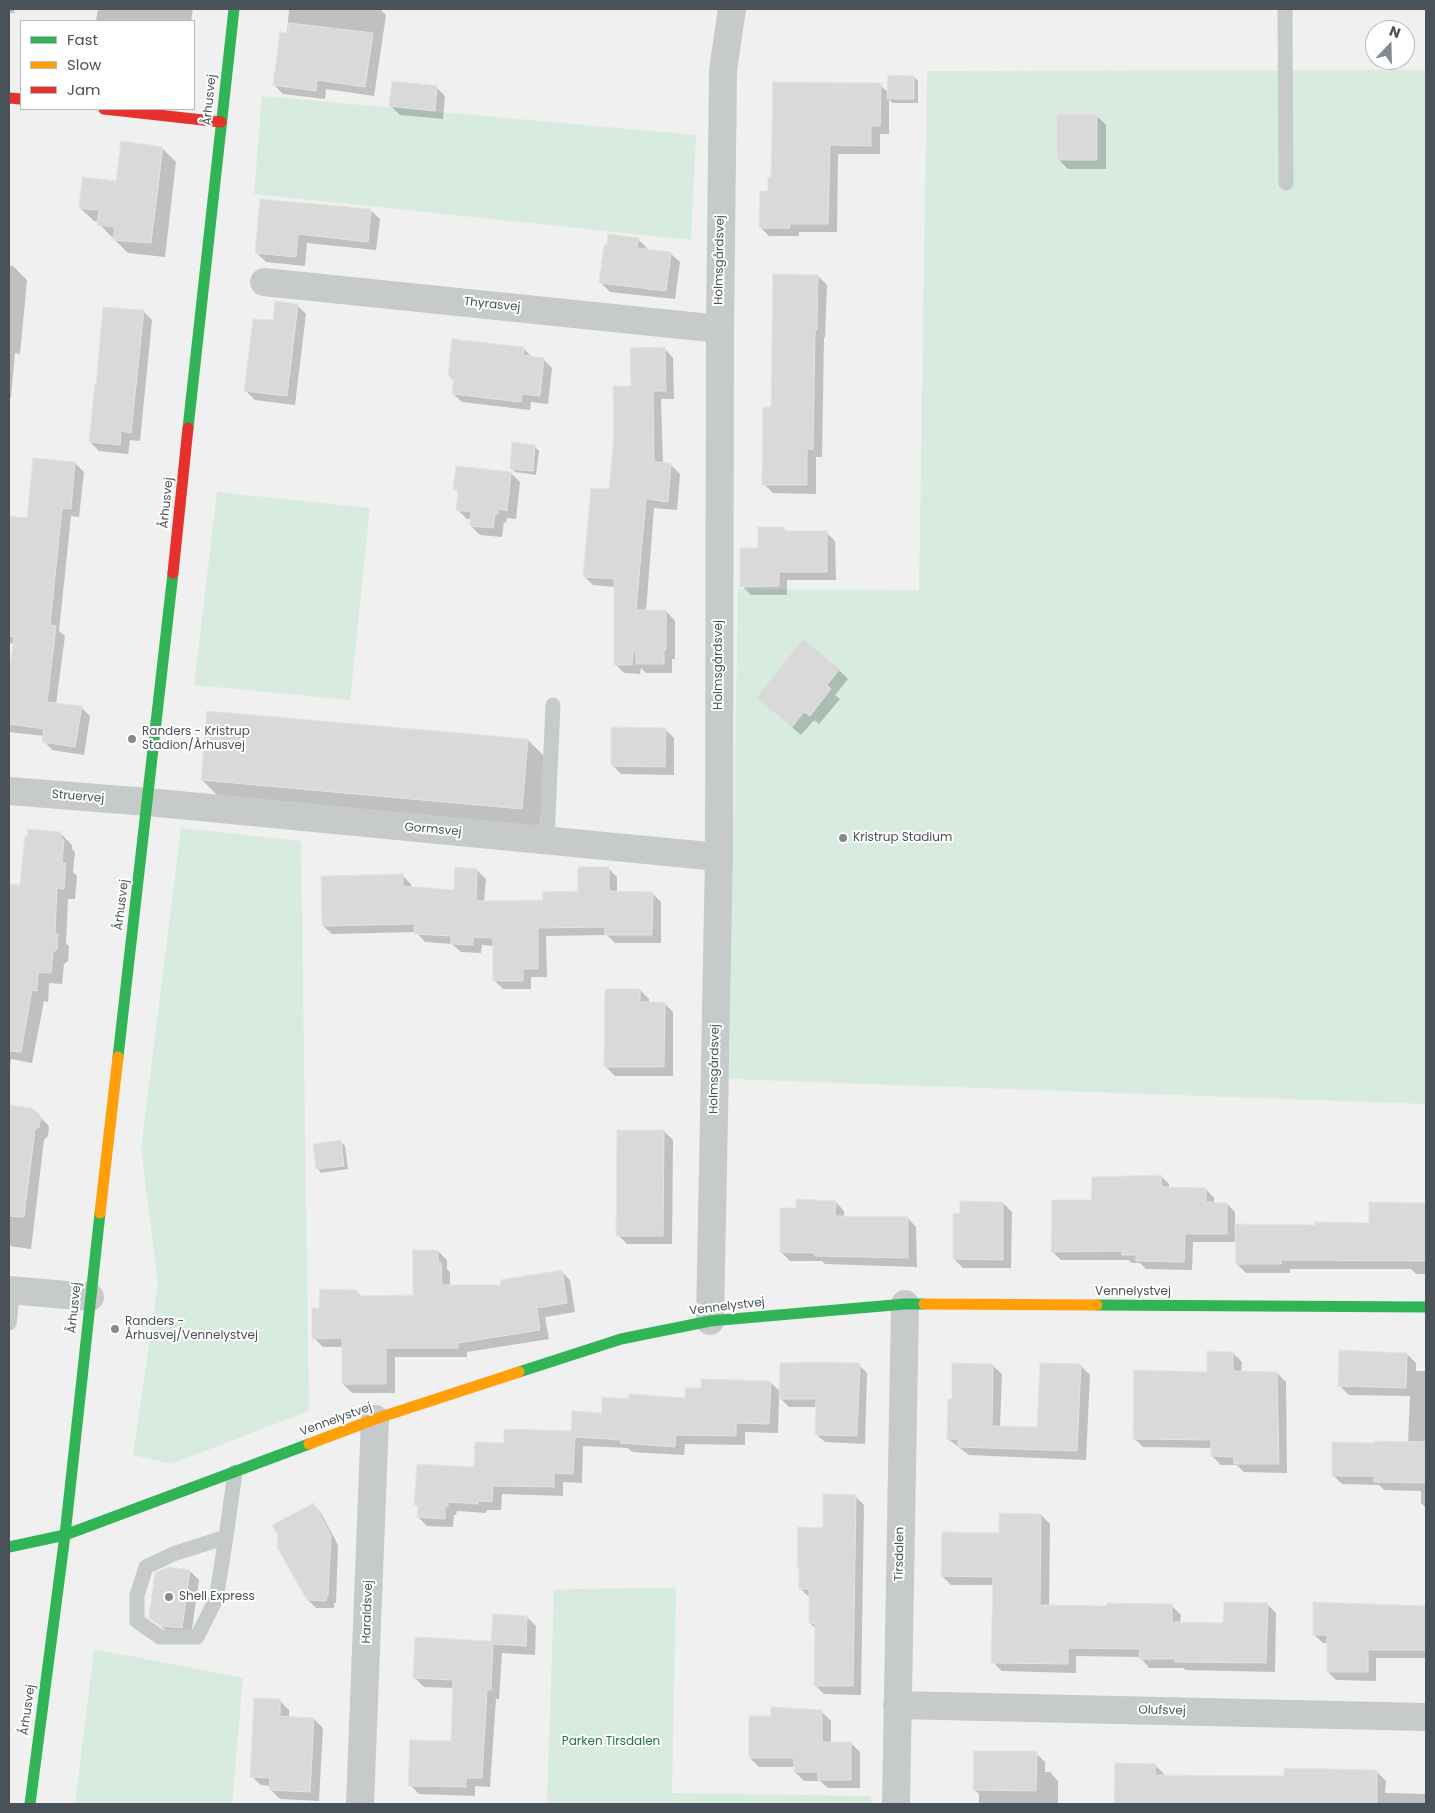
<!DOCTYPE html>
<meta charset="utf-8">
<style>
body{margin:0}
#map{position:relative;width:1435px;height:1813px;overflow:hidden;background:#f0f0f0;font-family:Poppins,sans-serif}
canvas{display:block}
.frame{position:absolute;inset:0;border:10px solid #495259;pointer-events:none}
.legend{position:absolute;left:20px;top:20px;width:175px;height:90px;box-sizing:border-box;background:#fff;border:1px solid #b6babd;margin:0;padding:6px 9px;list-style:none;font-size:15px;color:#495259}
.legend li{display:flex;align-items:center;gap:10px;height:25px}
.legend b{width:25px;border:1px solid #b6babd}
.north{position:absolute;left:1365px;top:20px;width:50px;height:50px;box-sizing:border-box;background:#fff;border:1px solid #b6babd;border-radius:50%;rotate:21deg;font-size:14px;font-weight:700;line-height:20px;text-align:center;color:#495259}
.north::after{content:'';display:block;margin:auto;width:18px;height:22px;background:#83898e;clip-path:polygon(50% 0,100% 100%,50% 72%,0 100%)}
</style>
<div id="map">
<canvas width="1435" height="1813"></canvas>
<div class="frame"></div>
<ul class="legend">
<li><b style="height:6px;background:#30b455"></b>Fast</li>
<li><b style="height:6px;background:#ff9f0a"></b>Slow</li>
<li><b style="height:6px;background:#e5322d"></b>Jam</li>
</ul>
<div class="north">N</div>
</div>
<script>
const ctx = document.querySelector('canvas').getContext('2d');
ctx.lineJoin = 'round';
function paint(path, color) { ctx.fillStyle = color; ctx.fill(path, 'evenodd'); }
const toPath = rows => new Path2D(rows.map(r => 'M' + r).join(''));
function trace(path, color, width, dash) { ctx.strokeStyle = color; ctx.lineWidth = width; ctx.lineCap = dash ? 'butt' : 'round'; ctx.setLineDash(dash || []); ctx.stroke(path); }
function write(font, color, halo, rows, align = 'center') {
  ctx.font = font + ' Poppins,sans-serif'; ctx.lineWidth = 4; ctx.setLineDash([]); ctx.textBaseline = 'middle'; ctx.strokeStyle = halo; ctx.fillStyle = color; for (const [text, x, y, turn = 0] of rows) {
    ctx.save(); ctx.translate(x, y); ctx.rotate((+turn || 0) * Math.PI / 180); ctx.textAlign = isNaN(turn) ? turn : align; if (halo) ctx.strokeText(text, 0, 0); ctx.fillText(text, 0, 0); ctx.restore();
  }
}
const green = toPath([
 [1426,70,1426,1104,729,1079,738,589,919,590,927,71],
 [262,96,696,135,691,240,254,194],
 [217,492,370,508,350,700,194,685],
 [181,828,301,841,309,1411,171,1464,133,1455,158,1283,141,1149],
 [676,1588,672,1793,871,1796,871,1804,547,1804,554,1590,575,1589],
 [94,1649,243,1678,232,1804,75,1804]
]);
const shadow = toPath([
 [9,9,14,9,15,13,9,13],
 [98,9,193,9,191,21,96,21],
 [289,9,380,9,386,15,374,96,326,89,325,99,283,94,274,85,287,34],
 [914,77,918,81,918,103,893,103,889,100,889,134,880,134,880,154,838,154,837,232,799,232,799,236,769,236,760,227,772,179,880,85,889,93],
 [436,87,445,96,443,119,400,115,391,106],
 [1097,116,1106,125,1106,169,1068,169,1059,160],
 [162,148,176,162,165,257,128,253,99,224,99,222,94,221,80,208,117,182],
 [261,200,370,210,380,219,376,250,307,243,305,266,266,262,257,253],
 [638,239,647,248,647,250,670,253,680,262,675,299,610,292,601,283],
 [9,266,13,266,27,280,20,354,15,353,11,398,9,398],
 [818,276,827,285,825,338,824,338,822,457,816,457,816,494,773,493,764,484,772,409],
 [297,305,306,314,295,405,255,400,246,391,274,322],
 [143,311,152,320,140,441,130,440,128,454,99,451,90,442],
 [523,348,532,357,543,359,552,368,548,404,531,402,530,410,462,402,453,394,455,381,449,376],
 [664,348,673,358,674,399,661,399,663,464,671,465,680,474,677,510,654,508,646,612,666,611,675,621,675,659,672,659,672,673,646,673,641,668,640,674,624,673,615,664,615,587,593,585,584,576,610,491,632,387],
 [513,444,535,447,539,451,536,475,515,472,511,468],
 [75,463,84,472,79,517,71,516,59,631,65,636,56,704,81,707,90,716,84,755,52,750,44,741,44,736,9,732,9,687,14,644,9,643,9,517,28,519],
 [511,473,520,482,516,519,507,518,506,523,504,522,502,537,480,535,471,526,472,519,467,519,458,510,459,494,455,489],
 [783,528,788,533,826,532,835,541,836,580,787,580,787,595,751,595,742,586,759,549],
 [839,670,848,679,835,695,840,699,819,724,814,720,801,735,757,698],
 [665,729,674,738,674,775,621,774,612,765],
 [528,740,546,758,540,826,220,798,202,780],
 [60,833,72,845,72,849,75,852,73,872,77,876,75,899,68,899,66,944,69,946,68,961,64,964,62,984,49,983,48,1002,44,1001,32,1063,11,1059,9,1076,9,885,21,886],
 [608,868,617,877,617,892,652,893,661,902,661,943,615,943,607,935,546,936,547,977,531,977,531,989,503,989,495,981,494,946,482,945,481,953,461,952,452,944,425,942,416,932,332,934,323,926,402,875,411,884,411,888,455,891,477,870,486,879,484,902,544,901,579,892],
 [640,990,649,999,649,1003,664,1003,673,1012,673,1076,615,1076,606,1067],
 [9,1106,32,1109,49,1126,48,1136,44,1140,31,1249,9,1246],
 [664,1131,673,1140,672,1244,627,1244,618,1235],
 [341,1142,345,1146,348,1169,321,1173,317,1168],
 [1161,1176,1169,1184,1169,1189,1206,1189,1214,1198,1214,1204,1227,1204,1235,1212,1235,1226,1316,1226,1370,1224,1370,1203,1426,1204,1426,1274,1416,1274,1411,1269,1290,1269,1290,1273,1246,1273,1237,1264,1237,1242,1193,1242,1192,1270,1146,1269,1140,1263,1132,1263,1128,1260,1061,1260,1052,1251,1092,1202],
 [836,1202,844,1211,844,1217,908,1218,916,1227,917,1267,825,1264,822,1261,790,1261,781,1252,797,1209],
 [1003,1203,1012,1212,1011,1268,963,1268,954,1259],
 [438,1251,447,1260,447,1269,450,1272,450,1287,503,1286,561,1271,570,1280,575,1312,545,1317,549,1339,467,1352,467,1357,395,1357,395,1393,352,1393,343,1384,343,1347,323,1347,314,1338,320,1310,357,1292,362,1297,414,1296],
 [1233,1353,1242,1362,1241,1373,1277,1373,1286,1382,1287,1473,1244,1472,1237,1465,1221,1465,1212,1456,1212,1448,1143,1447,1134,1438],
 [1407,1354,1416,1363,1416,1371,1426,1371,1426,1508,1421,1503,1421,1491,1384,1490,1379,1485,1342,1484,1333,1475,1408,1443,1410,1396,1349,1395,1339,1385],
 [859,1365,867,1373,865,1444,825,1442,816,1434,817,1407,789,1407,779,1397,778,1433,745,1432,745,1445,685,1444,684,1455,632,1452,628,1448,583,1446,582,1483,563,1482,563,1496,502,1494,501,1510,487,1510,486,1513,457,1511,456,1515,454,1515,453,1527,427,1526,418,1517,419,1508,416,1505,475,1468,505,1444,572,1432,630,1400,686,1399,702,1389,770,1382,781,1392],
 [992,1365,1002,1374,1000,1427,1039,1428,1081,1366,1090,1375,1086,1460,969,1455,948,1439,953,1400],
 [855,1496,864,1505,861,1695,824,1694,815,1685,816,1629,810,1623,809,1597,800,1588,801,1569,798,1567,824,1529],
 [314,1505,321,1513,338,1545,336,1603,334,1603,334,1608,316,1608,308,1600],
 [1041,1515,1050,1524,1049,1606,1108,1607,1172,1606,1181,1615,1180,1624,1224,1625,1267,1604,1276,1613,1275,1672,1186,1670,1183,1668,1149,1668,1140,1657,1076,1656,1076,1673,1002,1671,993,1662,994,1585,951,1585,942,1576,1000,1534],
 [190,1571,199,1580,191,1636,172,1635,150,1618],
 [1314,1604,1426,1606,1426,1658,1376,1658,1376,1681,1336,1680,1328,1672,1328,1643,1323,1643,1314,1635],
 [527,1617,536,1626,535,1655,502,1653,499,1699,496,1699,490,1787,475,1786,475,1796,419,1794,410,1785,452,1743,454,1688,424,1687,415,1678,493,1642],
 [280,1701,289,1710,289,1718,314,1719,323,1728,319,1801,280,1799,271,1790,271,1786,261,1785,251,1776],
 [822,1712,831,1721,831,1743,851,1743,860,1752,860,1788,828,1788,820,1781,804,1781,795,1772,795,1767,759,1767,750,1758,772,1717],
 [1036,1753,1045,1762,1045,1772,1050,1772,1058,1781,1058,1804,979,1804,979,1794,975,1790],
 [1116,1764,1155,1765,1164,1774,1164,1776,1285,1777,1377,1772,1386,1781,1385,1793,1426,1794,1426,1804,1115,1804]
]);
const building = toPath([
 [289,23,373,33,365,87,317,80,316,91,273,85,280,32,288,33,289,23],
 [888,75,914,76,914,99,887,99,888,75],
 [392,81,437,86,435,111,389,106,392,81],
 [773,82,881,83,880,126,871,126,871,146,830,145,828,224,790,224,790,228,759,228,760,191,768,191,768,177,771,178,773,82],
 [1057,114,1097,114,1097,160,1057,160,1057,114],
 [121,141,163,147,151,243,113,240,115,227,97,225,99,210,79,208,82,177,116,181,121,141],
 [260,199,371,209,368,242,298,234,296,257,255,253,260,199],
 [608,234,639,238,637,248,671,252,666,291,599,283,604,245,607,245,608,234],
 [773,274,818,275,817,330,815,330,813,449,807,449,807,485,762,485,763,407,771,407,773,274],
 [275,301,298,304,287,396,244,391,253,319,273,320,275,301],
 [103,307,144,310,131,433,121,431,120,445,89,442,95,384,96,385,103,307],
 [452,339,524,347,523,355,544,358,540,396,522,394,521,402,452,394,454,377,448,376,452,339],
 [665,347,666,391,653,391,654,462,671,463,668,502,646,499,636,610,666,610,666,650,664,650,664,664,636,664,636,651,633,651,632,665,614,665,614,579,583,577,591,488,609,489,614,435,613,386,631,386,630,348,665,347],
 [512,442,535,445,533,471,510,469,512,442],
 [33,458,75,462,71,509,62,508,50,625,56,626,47,702,82,706,75,747,42,742,44,729,9,724,9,676,14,637,9,636,9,516,27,518,33,458],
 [456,466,511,472,507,511,498,509,498,514,495,514,493,528,470,526,471,512,456,510,458,490,453,490,456,466],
 [758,527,783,527,783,531,827,531,827,572,779,572,779,586,740,587,740,548,758,548,758,527],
 [803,639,840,669,827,685,831,689,810,716,804,712,792,727,756,698,803,639],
 [207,711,528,739,522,809,201,780,207,711],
 [611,727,666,728,665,767,611,766,611,727],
 [28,829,61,832,61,839,64,840,62,863,66,863,64,889,57,888,55,933,58,934,57,949,53,952,51,973,38,972,37,991,32,990,21,1052,9,1051,9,884,20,885,25,836,27,837,28,829],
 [455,867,477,869,476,901,543,900,542,892,578,891,578,867,609,867,609,891,653,892,652,935,605,935,605,927,538,928,538,969,523,969,523,981,493,981,493,938,473,937,473,945,451,944,451,936,414,934,415,924,322,926,321,876,403,874,403,886,454,890,455,867],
 [605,989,640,989,640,1002,665,1002,664,1067,604,1067,605,989],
 [9,1105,32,1108,41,1116,39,1127,35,1130,24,1217,9,1216,9,1105],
 [617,1130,664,1130,663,1236,616,1236,617,1130],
 [341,1140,344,1166,316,1169,313,1144,341,1140],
 [1161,1175,1162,1187,1206,1188,1206,1202,1227,1203,1227,1234,1185,1234,1184,1262,1136,1261,1136,1255,1122,1255,1122,1251,1051,1252,1052,1200,1091,1200,1092,1177,1161,1175],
 [796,1199,836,1201,835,1216,908,1217,908,1258,815,1256,815,1253,780,1252,780,1208,796,1208,796,1199],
 [960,1201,1003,1202,1003,1260,953,1259,953,1214,960,1213,960,1201],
 [1369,1202,1426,1203,1426,1261,1281,1260,1281,1264,1236,1264,1235,1224,1315,1225,1315,1222,1369,1223,1369,1202],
 [413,1250,438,1250,438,1262,441,1262,442,1285,501,1285,500,1280,562,1270,567,1303,537,1308,540,1330,458,1343,458,1348,386,1348,386,1384,342,1384,342,1338,312,1339,312,1308,319,1308,320,1289,357,1290,357,1296,413,1295,413,1250],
 [1339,1350,1407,1353,1406,1388,1338,1386,1339,1350],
 [1207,1351,1233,1352,1233,1371,1277,1372,1279,1464,1234,1464,1234,1457,1211,1456,1211,1440,1133,1439,1134,1370,1207,1372,1207,1351],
 [817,1362,860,1363,857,1436,815,1435,816,1399,779,1399,780,1363,817,1362],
 [952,1363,993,1364,992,1426,1037,1427,1040,1363,1081,1364,1077,1451,958,1447,958,1439,947,1439,948,1399,952,1399,952,1363],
 [701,1379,771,1381,769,1424,736,1423,736,1436,676,1435,675,1447,621,1443,621,1440,575,1437,573,1474,554,1473,554,1487,493,1486,492,1502,478,1501,478,1504,448,1502,448,1507,445,1506,445,1519,417,1517,418,1505,414,1505,417,1464,474,1467,475,1442,504,1443,504,1429,571,1431,572,1411,602,1413,602,1397,629,1399,629,1394,685,1398,685,1388,701,1388,701,1379],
 [1375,1441,1426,1442,1426,1483,1374,1482,1374,1476,1332,1476,1332,1442,1375,1443,1375,1441],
 [823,1494,856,1495,853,1686,814,1686,815,1624,809,1623,809,1589,799,1589,799,1567,797,1567,798,1527,823,1528,823,1494],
 [314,1503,331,1536,328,1596,327,1596,326,1601,307,1600,277,1547,278,1536,272,1525,314,1503],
 [999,1513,1041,1514,1040,1605,1107,1606,1107,1603,1172,1604,1172,1622,1223,1623,1224,1602,1268,1603,1266,1663,1175,1662,1175,1659,1139,1659,1140,1649,1068,1648,1068,1664,991,1663,993,1577,941,1576,942,1532,999,1533,999,1513],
 [168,1567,190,1570,182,1628,161,1626,149,1618,155,1573,168,1567],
 [1313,1602,1426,1606,1426,1650,1368,1650,1368,1672,1327,1672,1327,1635,1313,1635,1313,1602],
 [493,1614,527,1616,526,1646,493,1644,491,1690,487,1690,482,1778,466,1778,466,1787,408,1786,410,1740,451,1741,453,1680,413,1678,415,1637,491,1641,493,1614],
 [254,1698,280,1699,280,1716,314,1718,310,1792,269,1790,270,1778,250,1777,254,1698],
 [771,1707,822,1710,822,1742,851,1742,851,1780,818,1780,818,1772,794,1772,794,1758,749,1758,749,1716,771,1716,771,1707],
 [974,1751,1037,1751,1036,1791,973,1790,974,1751],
 [1115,1763,1156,1764,1155,1775,1284,1776,1284,1768,1377,1770,1377,1804,1114,1804,1115,1763]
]);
const lane = toPath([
 [1285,9,1286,183],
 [547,840,553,705],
 [9,1323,13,1290],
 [226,1537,173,1554,146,1567,137,1595,137,1621,160,1637,197,1637,216,1599,226,1537,235,1472]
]);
const street = toPath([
 [264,282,720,329],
 [9,791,148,802,719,857],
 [9,1290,90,1297],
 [710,1321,719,857,720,329,723,70,732,9],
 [897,1705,1426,1717],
 [360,1804,375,1419],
 [896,1804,905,1304]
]);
const fast = toPath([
 [188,428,234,9],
 [118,1057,173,573],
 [1097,1305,1426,1307],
 [519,1372,621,1339,710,1321,905,1304,924,1304],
 [9,1547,65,1535,309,1444],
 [30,1804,65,1535,100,1213]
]);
const slow = toPath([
 [100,1213,118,1057],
 [924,1304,1097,1305],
 [309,1444,375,1419,519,1372]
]);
const jam = toPath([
 [9,98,21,99],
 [104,109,221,122],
 [173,573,188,428]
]);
const markers = [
 [132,739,5,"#83898e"],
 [843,838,5,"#83898e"],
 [115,1329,5,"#83898e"],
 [169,1597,5,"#83898e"]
];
const streetNames = [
 ["Århusvej",210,100,-84],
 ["Holmsgårdsvej",720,260,-89],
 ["Thyrasvej",492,305,6],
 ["Århusvej",167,503,-84],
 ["Holmsgårdsvej",719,665,-90],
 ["Struervej",78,797,5],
 ["Gormsvej",433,830,5],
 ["Århusvej",122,905,-83],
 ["Holmsgårdsvej",715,1069,-89],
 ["Vennelystvej",1133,1292],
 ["Vennelystvej",727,1307,-7],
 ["Århusvej",75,1308,-84],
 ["Vennelystvej",336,1420,-20],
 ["Tirsdalen",900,1554,-89],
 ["Haraldsvej",368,1612,-88],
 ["Århusvej",28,1710,-82],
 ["Olufsvej",1162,1711,1]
];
const poiNames = [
 ["Randers - Kristrup",142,732],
 ["Stadion/Århusvej",142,746],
 ["Kristrup Stadium",853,838],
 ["Randers -",125,1322],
 ["Århusvej/Vennelystvej",125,1336],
 ["Shell Express",179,1597]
];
const parkNames = [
 ["Parken Tirsdalen",611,1742]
];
paint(green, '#d7ecdf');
paint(shadow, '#0003');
paint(building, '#d9d9da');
trace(building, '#e1e2e2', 1);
trace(lane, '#c7cacb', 15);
trace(street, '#c7cacb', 28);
trace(fast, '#30b455', 11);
trace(slow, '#ff9f0a', 11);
trace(jam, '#e5322d', 11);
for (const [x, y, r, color] of markers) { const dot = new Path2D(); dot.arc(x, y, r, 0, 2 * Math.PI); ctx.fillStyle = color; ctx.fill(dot); trace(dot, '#fff', 2); }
write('12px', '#495259', '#fff', streetNames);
write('12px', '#495259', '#fff', poiNames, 'left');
write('12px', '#22724a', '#fff', parkNames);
</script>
